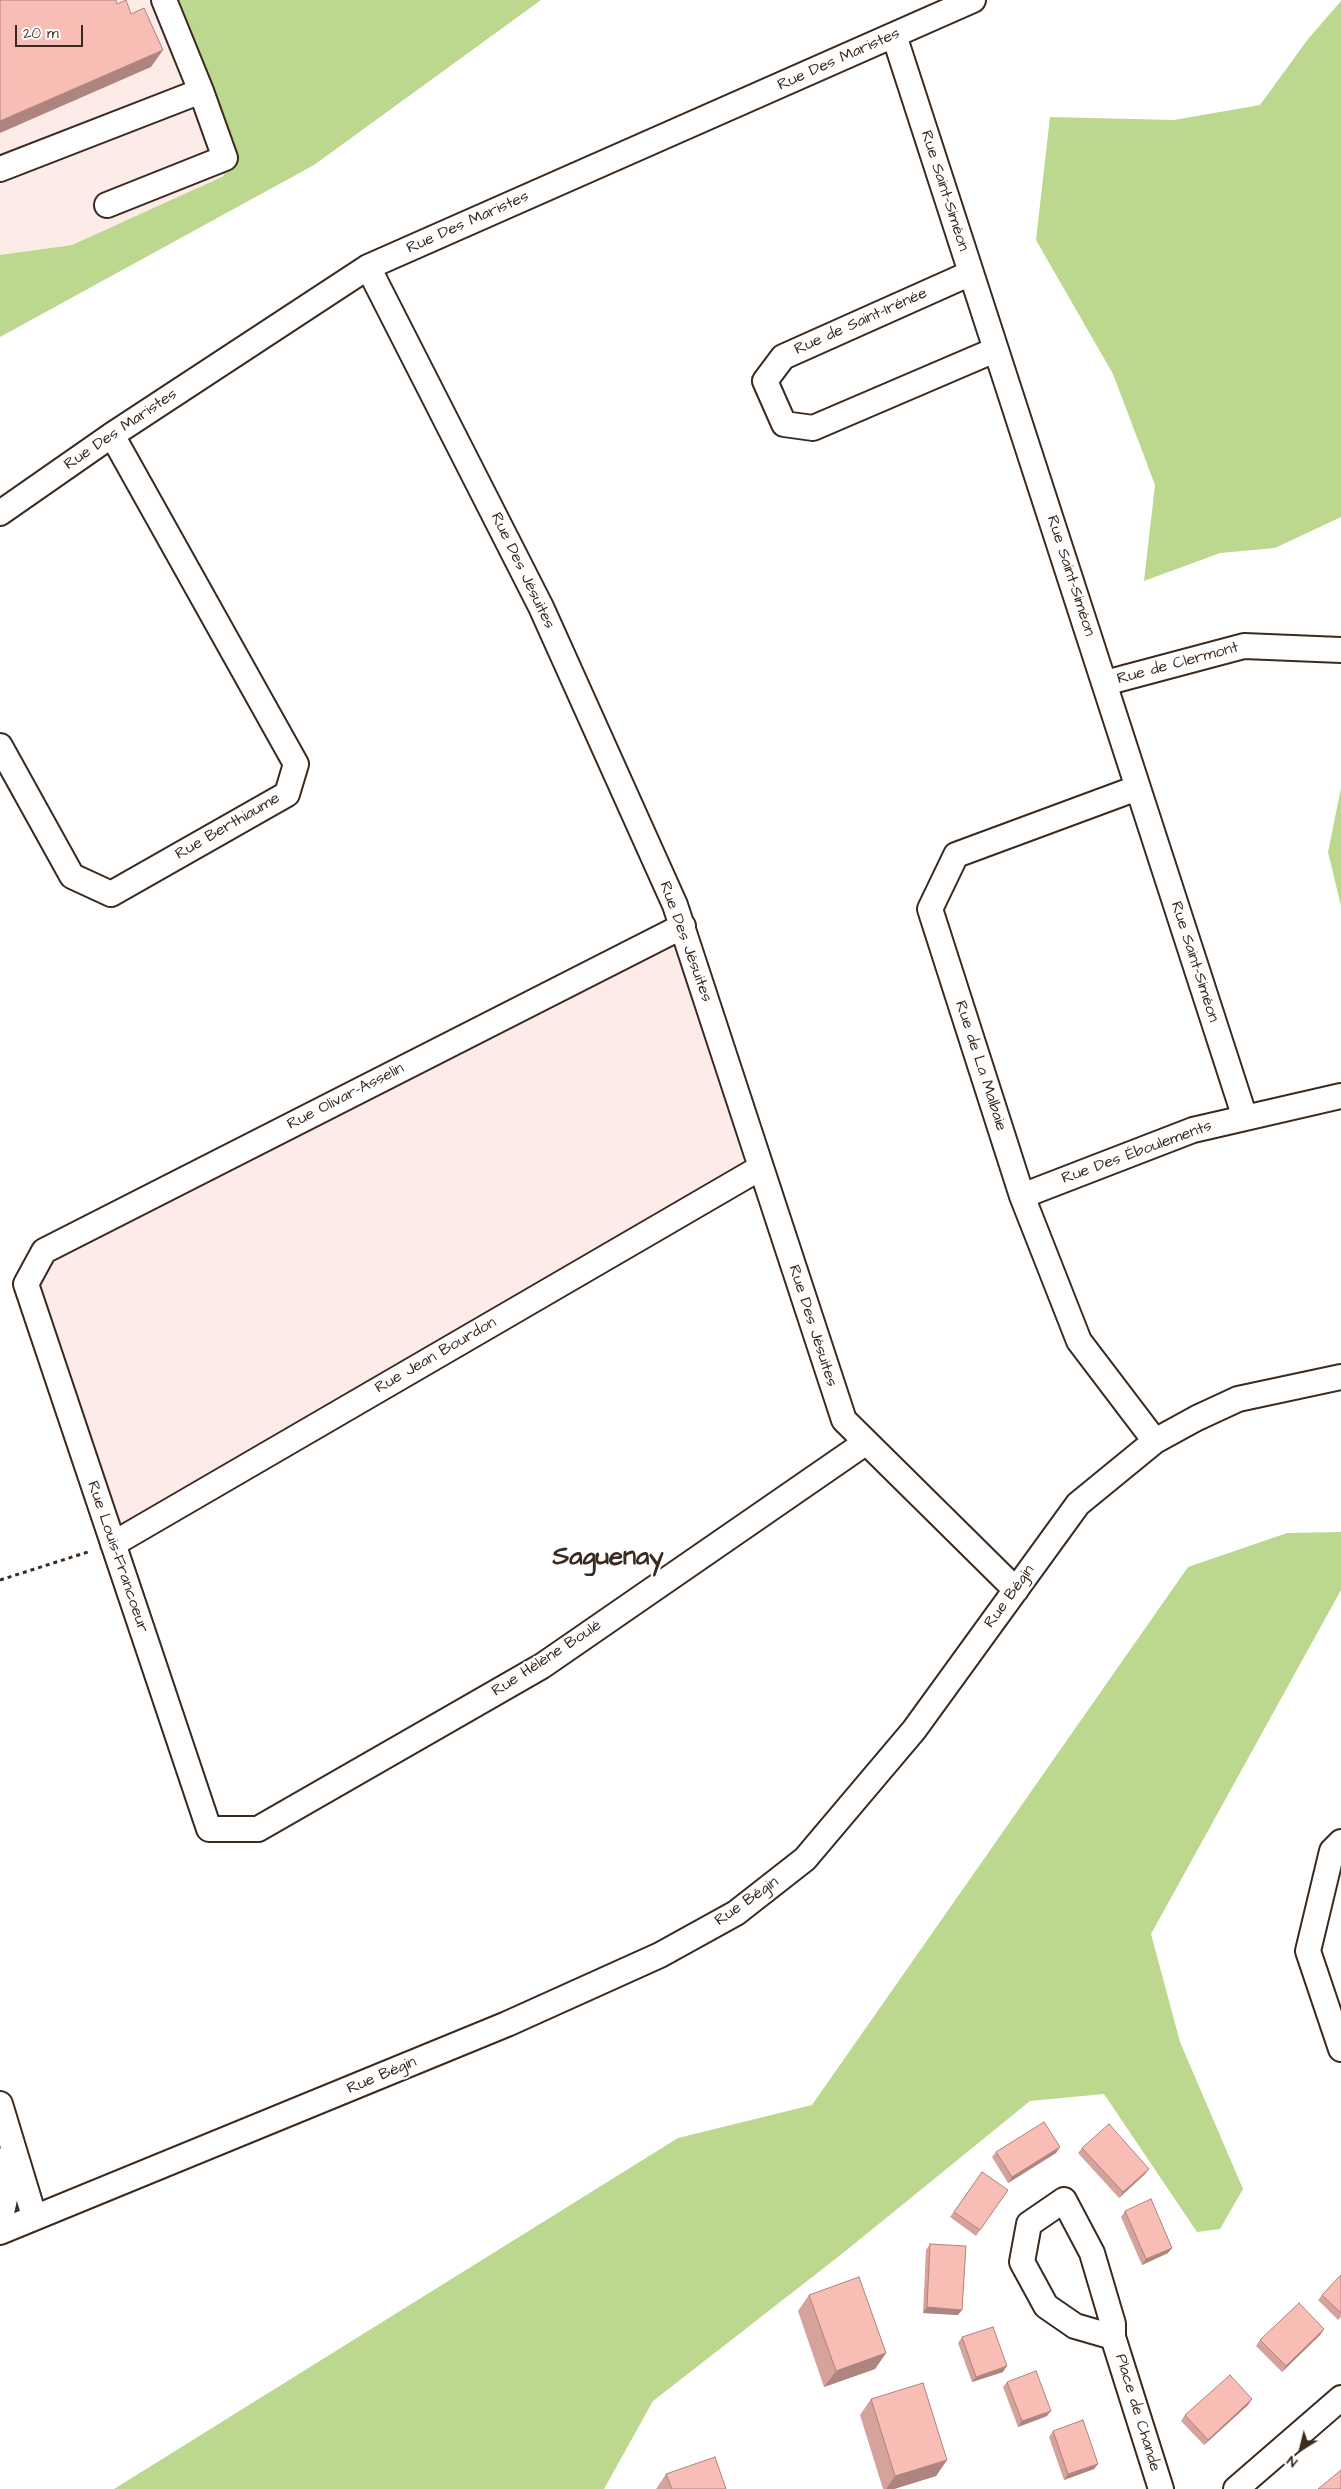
<!DOCTYPE html>
<meta charset="utf-8">
<style>
body{margin:0}
#map{position:relative;width:1341px;height:2489px;overflow:hidden;background:#fff;font-family:"Architects Daughter",sans-serif}
canvas{display:block}
.north{position:absolute;left:1276px;top:2424px;width:50px;height:50px;-webkit-text-stroke:4px #fff;paint-order:stroke;rotate:216deg;font-size:14px;font-weight:700;line-height:20px;text-align:center;color:#3b2a1e}
.north::after{content:'';display:block;margin:auto;width:18px;height:22px;background:#3b2a1e;clip-path:polygon(50% 0,100% 100%,50% 72%,0 100%)}
.scale{position:absolute;left:15px;top:25px;width:68px;height:22px;box-sizing:border-box;border:2px solid #3b2a1e;border-top:0;padding-left:6px;font-size:15px;line-height:18px;white-space:nowrap;color:#3b2a1e;-webkit-text-stroke:4px #fff;paint-order:stroke}
</style>
<div id="map">
<canvas width="1341" height="2489"></canvas>
<div class="north">N</div>
<div class="scale">20 m</div>
</div>
<script>
const ctx = document.querySelector('canvas').getContext('2d');
ctx.lineJoin = 'round';
function paint(path, color) { ctx.fillStyle = color; ctx.fill(path, 'evenodd'); }
const toPath = rows => new Path2D(rows.map(r => 'M' + r).join(''));
function trace(path, color, width, dash) { ctx.strokeStyle = color; ctx.lineWidth = width; ctx.lineCap = dash ? 'butt' : 'round'; ctx.setLineDash(dash || []); ctx.stroke(path); }
function write(font, color, halo, rows, align = 'center') {
  ctx.font = font + ' "Architects Daughter",sans-serif'; ctx.lineWidth = 4.5; ctx.setLineDash([]); ctx.textBaseline = 'middle'; ctx.strokeStyle = halo; ctx.fillStyle = color; for (const [text, x, y, turn = 0] of rows) {
    ctx.save(); ctx.translate(x, y); ctx.rotate((+turn || 0) * Math.PI / 180); ctx.textAlign = isNaN(turn) ? turn : align; if (halo) ctx.strokeText(text, 0, 0); ctx.fillText(text, 0, 0); ctx.restore();
  }
}
const built = toPath([
 [0,0,161,0,189,67,224,176,72,245,0,255],
 [671,927,761,1168,112,1549,29,1275,53,1256]
]);
const green = toPath([
 [161,0,541,0,314,165,0,337,0,255,72,245,224,176,189,67],
 [1341,1,1341,517,1275,548,1220,553,1144,581,1155,485,1113,374,1036,240,1050,117,1174,120,1260,105,1308,39],
 [1341,788,1341,906,1328,852],
 [1341,1532,1341,1590,1151,1934,1180,2042,1243,2189,1220,2229,1197,2232,1104,2094,1030,2101,843,2253,653,2401,604,2489,114,2489,678,2138,812,2105,1188,1567,1287,1533]
]);
const path = toPath([
 [0,1580,91,1551]
]);
const minor = toPath([
 [894,35,1245,1118],
 [0,169,201,91,164,0],
 [107,205,225,158,201,91],
 [368,267,541,607,675,905,844,1420,1016,1590],
 [971,273,783,357,765,381,784,424,813,428,995,350],
 [0,513,112,435,368,267,973,0],
 [1105,683,1244,646,1341,650],
 [0,746,72,876,111,894,287,794,296,764,112,435],
 [1137,788,956,855,930,909,1022,1196,1079,1341,1155,1441],
 [683,926,44,1251,26,1284,209,1829,258,1829,542,1666,865,1443],
 [1022,1196,1193,1130,1341,1096],
 [113,1544,760,1168],
 [1341,1842,1332,1851,1308,1951,1341,2049],
 [0,2104,34,2216],
 [0,2222,8,2185,11,2154],
 [0,2232,507,2024,660,1955,736,1913,805,1859,914,1730,1078,1504,1155,1441,1197,1418,1238,1399,1341,1377],
 [1113,2337,1075,2326,1046,2306,1022,2262,1029,2224,1064,2200,1092,2253,1113,2324,1113,2337,1161,2489],
 [1236,2489,1341,2398]
]);
const wall = toPath([
 [1060,2147,1056,2153,1008,2183,992,2157,996,2152],
 [1082,2148,1149,2169,1145,2174,1119,2198,1078,2153],
 [982,2172,1008,2190,976,2236,950,2217],
 [1125,2211,1168,2253,1142,2265,1121,2217],
 [930,2244,958,2315,923,2313,926,2250],
 [1341,2275,1341,2317,1338,2320,1318,2300,1322,2295],
 [809,2295,886,2353,875,2369,824,2387,798,2311],
 [1324,2329,1320,2335,1282,2372,1256,2346,1260,2340],
 [962,2337,1003,2372,972,2382,958,2343],
 [1007,2382,1047,2416,1018,2427,1003,2387],
 [871,2399,947,2460,936,2476,894,2489,883,2489,860,2415],
 [1252,2399,1248,2405,1204,2445,1181,2421,1185,2415],
 [1053,2431,1098,2464,1094,2469,1064,2480,1049,2437],
 [666,2474,726,2489,656,2489]
]);
const shadedWall = toPath([
 [163,50,151,67,0,133,0,121],
 [1060,2147,1056,2153,1008,2183,1012,2177],
 [1149,2169,1145,2174,1119,2198,1123,2192],
 [1172,2248,1168,2253,1142,2265,1146,2259],
 [927,2307,962,2310,958,2315,923,2313],
 [1324,2329,1320,2335,1282,2372,1286,2366],
 [886,2353,875,2369,824,2387,836,2371],
 [1007,2366,1003,2372,972,2382,976,2377],
 [1252,2399,1248,2405,1204,2445,1208,2440],
 [1051,2411,1047,2416,1018,2427,1022,2421],
 [947,2460,936,2476,894,2489,886,2489,895,2476],
 [1098,2464,1094,2469,1064,2480,1068,2474]
]);
const building = toPath([
 [0,0,116,0,117,4,126,0,131,14,144,8,163,50,0,121,0,0],
 [1044,2122,1060,2147,1012,2177,996,2152,1044,2122],
 [1109,2124,1149,2169,1123,2192,1082,2148,1109,2124],
 [982,2172,1008,2190,980,2230,954,2212,982,2172],
 [1151,2199,1172,2248,1146,2259,1125,2211,1151,2199],
 [930,2244,966,2246,962,2310,927,2307,930,2244],
 [1341,2275,1341,2313,1322,2295,1341,2275],
 [859,2277,886,2353,836,2371,809,2295,859,2277],
 [1299,2303,1324,2329,1286,2366,1260,2340,1299,2303],
 [993,2327,1007,2366,976,2377,962,2337,993,2327],
 [1036,2371,1051,2411,1022,2421,1007,2382,1036,2371],
 [1230,2375,1252,2399,1208,2440,1185,2415,1230,2375],
 [923,2383,947,2460,895,2476,871,2399,923,2383],
 [1083,2420,1098,2464,1068,2474,1053,2431,1083,2420],
 [715,2457,726,2489,672,2489,666,2474,715,2457],
 [1341,2470,1341,2489,1318,2489,1341,2470]
]);
const streetNames = [
 ["Rue Des Maristes",839,60,-24],
 ["Rue Saint-Siméon",944,191,72],
 ["Rue Des Maristes",468,223,-24],
 ["Rue de Saint-Irénée",861,322,-24],
 ["Rue Des Maristes",121,430,-34],
 ["Rue Des Jésuites",522,571,64],
 ["Rue Saint-Siméon",1070,576,72],
 ["Rue de Clermont",1178,664,-15],
 ["Rue Berthiaume",228,827,-30],
 ["Rue Des Jésuites",685,942,70],
 ["Rue Saint-Siméon",1194,962,72],
 ["Rue de La Malbaie",980,1066,72],
 ["Rue Olivar-Asselin",346,1097,-27],
 ["Rue Des Éboulements",1137,1153,-20],
 ["Rue Des Jésuites",812,1326,72],
 ["Rue Jean Bourdon",436,1356,-30],
 ["Rue Louis-Francoeur",117,1557,71],
 ["Rue Bégin",1010,1597,-54],
 ["Rue Hélène Boulé",547,1659,-33],
 ["Rue Bégin",747,1902,-35],
 ["Rue Bégin",382,2076,-23],
 ["Place de Chande",1137,2413,73]
];
const townNames = [
 ["Saguenay",608,1559]
];
paint(built, '#fdebe8');
paint(green, '#bcd78e');
trace(minor, '#3b2a1e', 28);
trace(path, '#3b2a1e', 3, [4, 4]);
trace(minor, '#fff', 24);
paint(wall, '#d5a39b');
paint(shadedWall, '#ae847e');
paint(building, '#f8bdb4');
trace(building, '#ae847e', 1);
write('16px', '#3b2a1e', '#fff', streetNames);
write('bold 26px', '#3b2a1e', '#fff', townNames);
</script>
